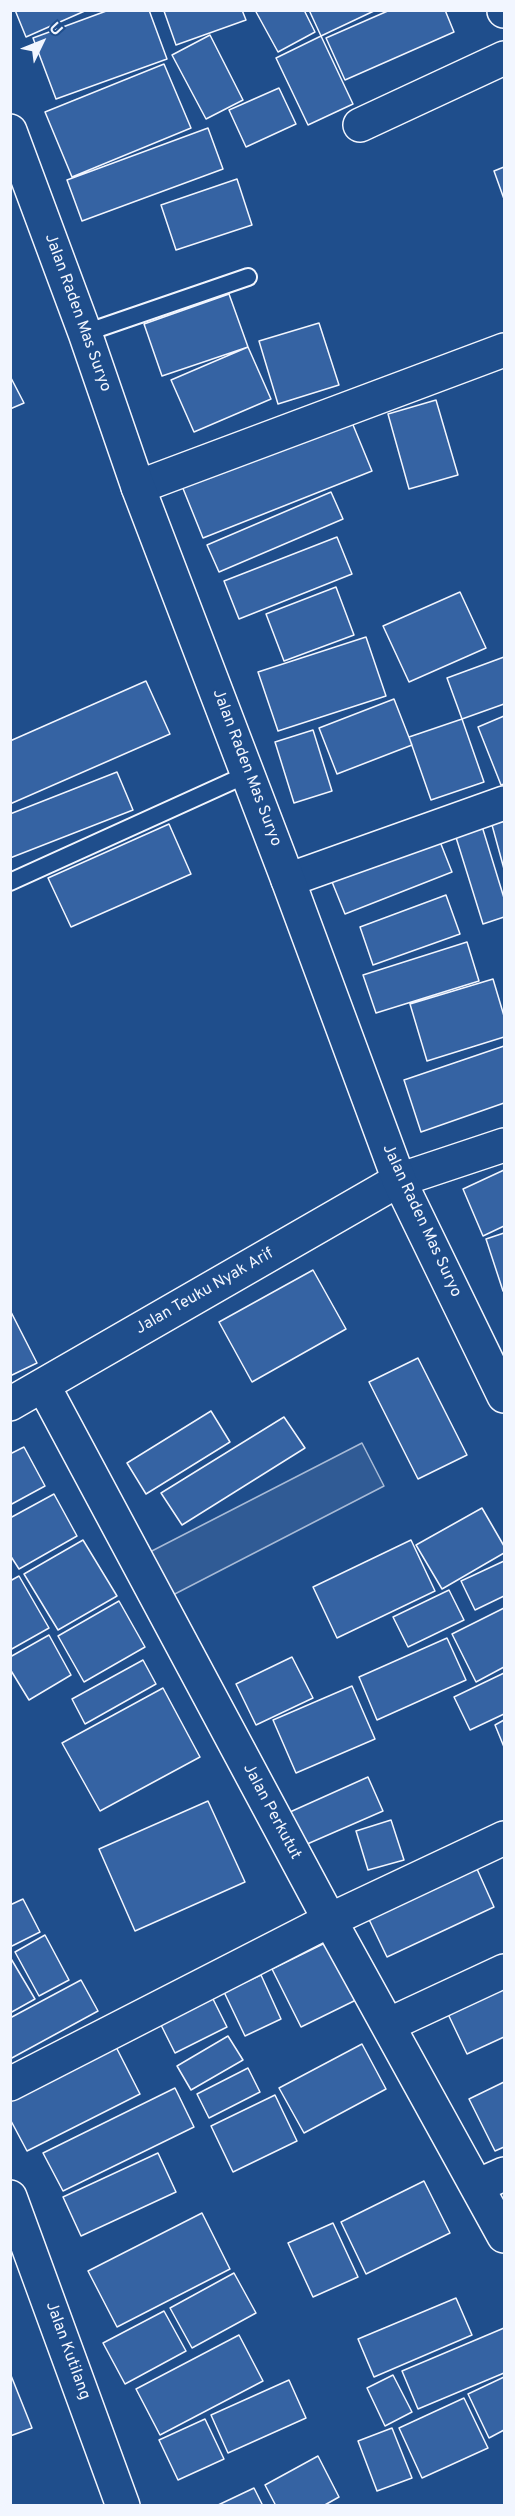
<!DOCTYPE html>
<style>
body{margin:0}
#map{position:relative;width:515px;height:2516px;overflow:hidden;background:#1f4e8c;font-family:Overpass,sans-serif}
canvas{display:block}
.frame{position:absolute;inset:0;border:12px solid #f2f6ff;pointer-events:none}
.north{position:absolute;left:12px;top:12px;width:60px;height:60px;-webkit-text-stroke:4px #1f4e8c;paint-order:stroke;rotate:47deg;font-size:16px;font-weight:700;line-height:24px;text-align:center;color:#f2f6ff}
.north::after{content:'';display:block;margin:auto;width:21px;height:27px;background:#f2f6ff;clip-path:polygon(50% 0,100% 100%,50% 72%,0 100%)}
</style>
<div id="map">
<canvas width="515" height="2516"></canvas>
<div class="frame"></div>
<div class="north">U</div>
</div>
<script>
const ctx = document.querySelector('canvas').getContext('2d');
ctx.lineJoin = 'round';
function paint(path, color) { ctx.fillStyle = color; ctx.fill(path, 'evenodd'); }
const toPath = rows => new Path2D(rows.map(r => 'M' + r).join(''));
function trace(path, color, width, dash) { ctx.strokeStyle = color; ctx.lineWidth = width; ctx.lineCap = dash ? 'butt' : 'round'; ctx.setLineDash(dash || []); ctx.stroke(path); }
function write(font, color, halo, rows, align = 'center') {
  ctx.font = font + ' Overpass,sans-serif'; ctx.lineWidth = 4.5; ctx.setLineDash([]); ctx.textBaseline = 'middle'; ctx.strokeStyle = halo; ctx.fillStyle = color; for (const [text, x, y, turn = 0] of rows) {
    ctx.save(); ctx.translate(x, y); ctx.rotate((+turn || 0) * Math.PI / 180); ctx.textAlign = isNaN(turn) ? turn : align; if (halo) ctx.strokeText(text, 0, 0); ctx.fillText(text, 0, 0); ctx.restore();
  }
}
const built = toPath([
 [362,1443,384,1486,169,1597,146,1554,362,1443]
]);
const building = toPath([
 [15,10,87,10,26,37,15,10],
 [109,10,149,10,167,59,56,99,33,38,109,10],
 [242,10,246,20,176,45,164,11,242,10],
 [255,10,304,10,315,32,278,52,255,10],
 [309,10,376,10,321,36,309,10],
 [390,10,445,10,454,32,345,80,326,38,390,10],
 [210,35,243,100,206,119,172,55,210,35],
 [321,36,353,104,308,125,276,58,321,36],
 [164,64,191,128,72,177,45,112,164,64],
 [279,88,296,124,246,147,229,110,279,88],
 [208,128,223,169,82,221,67,180,208,128],
 [504,167,504,199,494,171,504,167],
 [237,179,252,225,176,250,161,205,237,179],
 [229,294,248,347,162,376,144,324,229,294],
 [319,323,339,385,278,404,259,341,319,323],
 [248,347,271,399,194,432,171,380,248,347],
 [10,376,24,403,10,409,10,376],
 [436,400,458,475,409,489,388,414,436,400],
 [351,420,372,471,203,538,182,486,351,420],
 [331,492,343,519,219,572,207,545,331,492],
 [337,537,352,574,239,619,224,581,337,537],
 [336,587,354,635,284,661,266,614,336,587],
 [460,592,486,648,409,682,383,626,460,592],
 [366,637,386,696,278,731,258,672,366,637],
 [504,657,504,704,462,719,447,678,504,657],
 [146,681,170,734,10,804,10,741,146,681],
 [394,699,412,745,337,774,319,728,394,699],
 [504,716,504,784,501,785,478,727,504,716],
 [462,719,484,782,431,800,409,737,462,719],
 [313,730,332,791,294,803,275,742,313,730],
 [117,772,133,810,10,858,10,814,117,772],
 [504,821,504,869,492,825,504,821],
 [481,823,504,898,504,917,483,924,454,831,481,823],
 [169,824,191,874,71,927,48,878,169,824],
 [437,834,452,872,345,914,330,877,437,834],
 [446,895,460,934,373,965,360,927,446,895],
 [467,942,479,981,376,1013,363,975,467,942],
 [493,979,504,1016,504,1037,427,1061,410,1004,493,979],
 [504,1046,504,1103,421,1132,404,1080,504,1046],
 [504,1170,504,1226,483,1236,463,1189,504,1170],
 [504,1233,504,1291,503,1291,486,1239,504,1233],
 [313,1270,346,1329,252,1382,219,1322,313,1270],
 [10,1310,37,1363,10,1376,10,1310],
 [418,1358,467,1455,418,1479,369,1382,418,1358],
 [211,1411,230,1442,146,1494,127,1463,211,1411],
 [284,1417,305,1448,182,1525,161,1493,284,1417],
 [24,1447,45,1486,10,1505,10,1454,24,1447],
 [54,1494,77,1536,19,1569,10,1555,10,1518,54,1494],
 [482,1508,504,1546,504,1553,442,1589,416,1545,482,1508],
 [83,1540,117,1596,58,1630,24,1574,83,1540],
 [411,1540,435,1591,337,1638,313,1587,411,1540],
 [504,1561,504,1596,475,1610,461,1581,504,1561],
 [19,1576,49,1628,10,1650,10,1581,19,1576],
 [449,1590,464,1620,408,1647,393,1617,449,1590],
 [119,1601,145,1647,84,1682,58,1636,119,1601],
 [504,1608,504,1667,476,1682,452,1634,504,1608],
 [49,1635,71,1675,29,1700,10,1669,10,1657,49,1635],
 [447,1638,466,1680,377,1720,359,1677,447,1638],
 [292,1657,313,1698,256,1725,236,1684,292,1657],
 [143,1660,156,1684,85,1724,72,1699,143,1660],
 [504,1673,504,1714,470,1730,454,1697,504,1673],
 [352,1686,375,1739,296,1773,273,1720,352,1686],
 [163,1688,200,1757,100,1811,62,1743,163,1688],
 [504,1720,504,1747,495,1725,504,1720],
 [368,1777,383,1811,305,1845,290,1812,368,1777],
 [208,1801,245,1882,135,1931,99,1849,208,1801],
 [391,1820,404,1860,368,1870,356,1831,391,1820],
 [473,1860,494,1907,387,1957,364,1909,473,1860],
 [23,1899,40,1932,10,1947,10,1905,23,1899],
 [45,1935,69,1980,39,1996,15,1952,45,1935],
 [327,1942,356,2000,301,2027,272,1969,327,1942],
 [10,1957,35,1999,10,2013,10,1957],
 [261,1975,281,2019,245,2036,224,1992,261,1975],
 [81,1980,98,2011,10,2059,10,2018,81,1980],
 [504,1985,504,2037,467,2054,447,2012,504,1985],
 [209,1991,227,2027,175,2053,157,2017,209,1991],
 [228,2036,243,2060,191,2090,177,2066,228,2036],
 [114,2043,140,2094,27,2151,10,2119,10,2096,114,2043],
 [362,2044,386,2089,304,2133,279,2088,362,2044],
 [248,2068,260,2092,209,2118,197,2094,248,2068],
 [504,2082,504,2147,495,2151,469,2099,504,2082],
 [175,2088,194,2127,63,2191,43,2153,175,2088],
 [275,2095,297,2141,233,2172,211,2126,275,2095],
 [158,2153,176,2192,81,2236,63,2197,158,2153],
 [424,2181,450,2233,366,2274,341,2222,424,2181],
 [202,2213,230,2269,117,2327,88,2271,202,2213],
 [333,2223,358,2277,313,2297,288,2243,333,2223],
 [234,2273,256,2313,192,2348,170,2308,234,2273],
 [456,2298,472,2335,374,2377,358,2339,456,2298],
 [164,2311,186,2351,125,2384,103,2343,164,2311],
 [504,2328,504,2373,418,2409,402,2371,504,2328],
 [239,2335,263,2381,160,2435,136,2389,239,2335],
 [10,2373,32,2428,10,2436,10,2373],
 [393,2375,412,2412,385,2426,367,2388,393,2375],
 [504,2377,504,2430,489,2438,468,2394,504,2377],
 [289,2380,306,2418,228,2453,211,2415,289,2380],
 [464,2398,488,2448,422,2478,399,2428,464,2398],
 [205,2419,224,2459,178,2480,159,2440,205,2419],
 [392,2428,412,2478,377,2491,358,2441,392,2428],
 [318,2456,339,2497,323,2506,276,2506,265,2485,318,2456],
 [254,2488,263,2506,216,2506,254,2488]
]);
const lane = toPath([
 [85,333,248,277],
 [10,882,248,774]
]);
const street = toPath([
 [504,10,504,11],
 [360,125,504,58],
 [138,487,504,350],
 [288,880,504,803],
 [43,1385,322,1906,504,2236],
 [10,1404,399,1180,504,1145],
 [388,2025,504,1971],
 [10,2084,330,1920,504,1838],
 [477,2186,504,2174],
 [10,2197,123,2506]
]);
const secondary = toPath([
 [10,131,85,333,138,487,288,880,399,1180,504,1396]
]);
const streetNames = [
 ["Jalan Raden Mas Suryo",77,313,70],
 ["Jalan Raden Mas Suryo",246,768,69],
 ["Jalan Raden Mas Suryo",421,1221,65],
 ["Jalan Teuku Nyak Arif",205,1292,-30],
 ["Jalan Perkutut",271,1812,62],
 ["Jalan Kutilang",67,2351,70]
];
paint(built, '#305b95');
trace(built, '#a8bbd7', 1.5);
paint(building, '#3563a3');
trace(building, '#f2f6ff', 1.5);
trace(lane, '#f2f6ff', 20);
trace(street, '#f2f6ff', 36);
trace(secondary, '#f2f6ff', 36);
trace(lane, '#1f4e8c', 16);
trace(street, '#1f4e8c', 33);
trace(secondary, '#1f4e8c', 33);
write('16px', '#f2f6ff', '#1f4e8c', streetNames);
</script>
